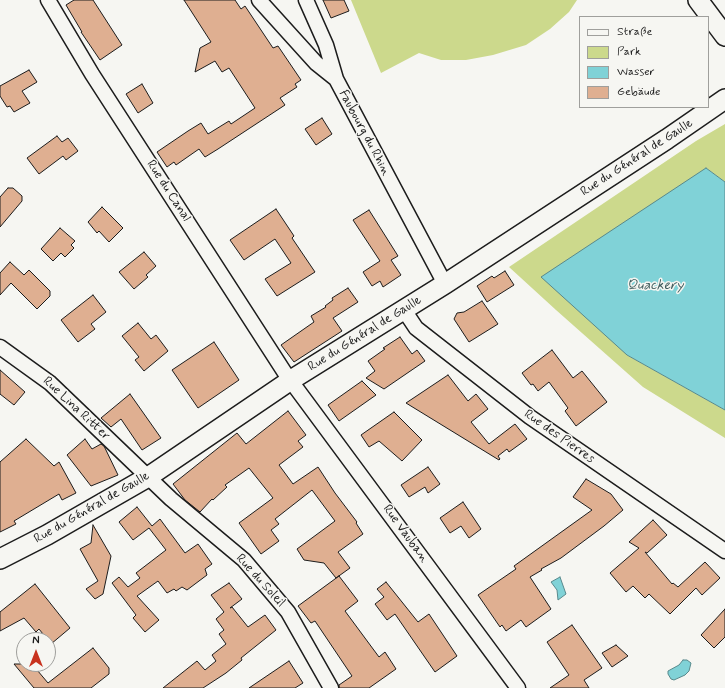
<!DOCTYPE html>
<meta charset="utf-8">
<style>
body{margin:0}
#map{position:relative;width:725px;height:688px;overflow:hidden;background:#f6f6f2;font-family:Mynerve,sans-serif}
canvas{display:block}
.legend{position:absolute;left:579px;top:16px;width:130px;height:92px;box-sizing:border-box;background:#f6f6f2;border:1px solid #9f9f9c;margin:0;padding:5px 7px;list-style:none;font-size:12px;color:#1c1c1c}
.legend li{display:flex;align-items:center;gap:8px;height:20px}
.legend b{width:20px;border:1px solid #9f9f9c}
.north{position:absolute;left:16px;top:632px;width:40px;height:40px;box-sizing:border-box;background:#f6f6f2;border:1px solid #9f9f9c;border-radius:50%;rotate:0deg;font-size:11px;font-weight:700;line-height:16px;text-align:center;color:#1c1c1c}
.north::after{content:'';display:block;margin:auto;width:14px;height:18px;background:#c8321e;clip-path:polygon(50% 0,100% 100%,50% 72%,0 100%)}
</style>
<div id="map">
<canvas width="725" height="688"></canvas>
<ul class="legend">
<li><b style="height:5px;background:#f6f6f2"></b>Straße</li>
<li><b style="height:11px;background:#ccd98c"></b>Park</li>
<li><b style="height:11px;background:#80d2d7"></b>Wasser</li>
<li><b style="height:11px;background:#dfaf91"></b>Gebäude</li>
</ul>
<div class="north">N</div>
</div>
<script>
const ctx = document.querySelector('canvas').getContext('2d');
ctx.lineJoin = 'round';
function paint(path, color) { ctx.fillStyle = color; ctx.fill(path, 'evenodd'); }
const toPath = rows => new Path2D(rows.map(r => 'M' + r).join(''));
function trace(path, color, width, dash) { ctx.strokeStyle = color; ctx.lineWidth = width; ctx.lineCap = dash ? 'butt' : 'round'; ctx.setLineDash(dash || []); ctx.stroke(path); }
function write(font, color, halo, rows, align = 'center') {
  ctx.font = font + ' Mynerve,sans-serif'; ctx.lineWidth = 3; ctx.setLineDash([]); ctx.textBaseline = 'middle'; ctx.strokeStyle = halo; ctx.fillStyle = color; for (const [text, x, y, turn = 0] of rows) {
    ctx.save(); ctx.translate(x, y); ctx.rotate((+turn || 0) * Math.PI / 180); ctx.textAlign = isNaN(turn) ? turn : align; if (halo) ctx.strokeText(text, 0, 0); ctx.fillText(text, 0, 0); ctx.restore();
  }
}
const green = toPath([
 [351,0,577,0,569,12,550,29,526,45,493,55,466,60,441,60,419,53,381,73],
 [725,124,725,182,706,168,627,355,725,410,725,438,643,387,556,310,509,267,696,141]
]);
const water = toPath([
 [706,168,725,182,725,410,627,355,541,277,706,168],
 [560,577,566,594,558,600,557,590,551,582,560,577],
 [683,660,687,660,691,663,689,671,685,675,674,680,671,679,668,674,668,671,679,665,683,660]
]);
const building = toPath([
 [74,0,93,0,122,45,100,60,81,32,82,32,66,5,74,0],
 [184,0,235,0,241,9,245,6,273,48,278,46,301,80,295,84,297,87,280,98,285,105,218,149,205,157,199,149,176,165,174,162,167,167,157,152,188,131,201,123,208,134,229,121,231,124,255,108,229,68,222,72,215,61,195,72,200,48,211,42,184,0],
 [323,0,344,0,349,11,331,18,323,0],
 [29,70,37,82,22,91,30,103,14,112,10,106,7,107,0,96,0,86,29,70],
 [142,84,153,103,138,113,126,94,142,84],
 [322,118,332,134,316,145,305,129,322,118],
 [57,136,62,142,68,138,78,151,66,160,63,156,39,174,27,158,57,136],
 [8,188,13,188,22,196,22,201,0,227,0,197,8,188],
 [102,207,123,228,109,242,99,231,97,233,88,222,102,207],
 [276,209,294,236,292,238,315,272,277,296,265,279,291,263,275,239,244,260,230,240,276,209],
 [369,210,398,256,391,260,401,275,383,287,380,281,372,286,363,272,380,261,353,220,369,210],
 [60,228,75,241,71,245,74,248,65,257,61,253,53,261,41,249,60,228],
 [144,252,156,266,146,275,148,277,134,289,119,272,144,252],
 [10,262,24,275,29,270,50,291,50,296,37,309,11,283,0,295,0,273,10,262],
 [505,271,514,285,487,302,477,286,492,276,494,278,505,271],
 [348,288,358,302,333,318,342,331,294,362,281,345,314,322,311,316,326,307,325,306,333,300,332,298,348,288],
 [93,295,106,312,91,324,95,329,78,342,61,320,93,295],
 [482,301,498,324,469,342,454,319,457,313,464,312,482,301],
 [138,323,151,339,156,335,168,351,144,371,135,360,139,357,122,336,138,323],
 [400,337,412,354,417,350,425,361,384,389,366,378,375,371,368,361,385,349,383,348,400,337],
 [214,342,239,380,198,408,172,370,214,342],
 [552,350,573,378,582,371,607,402,576,426,565,411,568,408,549,382,538,391,533,384,531,385,522,373,552,350],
 [0,370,25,392,14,405,0,394,0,370],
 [448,375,468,401,476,394,488,409,471,422,489,444,515,424,527,439,509,452,507,449,498,456,500,459,499,460,406,403,448,375],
 [362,381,376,395,339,421,328,405,362,381],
 [130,394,161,438,142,450,121,419,111,427,101,418,130,394],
 [288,411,306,435,298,441,303,447,279,465,293,484,318,467,335,493,357,522,356,523,363,534,338,552,350,568,336,578,324,563,304,560,297,549,335,521,312,490,275,519,279,524,271,530,279,541,261,554,239,523,273,498,249,468,225,485,227,487,213,500,212,499,200,512,185,500,173,484,237,433,246,444,288,411],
 [394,412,422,440,402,461,379,441,369,447,361,435,394,412],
 [26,439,54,466,59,462,76,493,62,500,59,494,14,521,16,524,0,532,0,462,26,439],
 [85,439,92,449,101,444,104,446,118,475,91,486,67,455,85,439],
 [428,467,440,484,428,493,425,487,409,497,401,485,428,467],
 [586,479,611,494,623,510,604,526,561,558,541,569,542,570,530,577,551,609,526,627,521,620,506,631,502,625,500,627,478,595,516,569,514,566,592,510,573,497,586,479],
 [463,502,481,529,469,538,461,526,450,533,440,518,463,502],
 [137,507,152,526,160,519,185,553,198,544,212,564,205,569,207,575,187,590,182,587,176,591,174,589,167,593,158,581,137,596,159,620,145,632,133,618,136,615,112,583,119,577,128,587,140,578,136,573,166,550,149,528,133,540,119,522,137,507],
 [653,520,667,535,647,553,645,552,672,584,673,583,678,587,705,562,720,578,702,595,696,588,670,614,649,594,645,598,633,586,626,592,610,573,639,548,629,542,653,520],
 [93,525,111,556,103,594,95,599,86,589,98,581,80,549,91,543,93,525],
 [339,576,358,601,345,611,379,657,385,652,396,669,369,688,339,688,339,685,352,676,315,621,311,623,298,606,339,576],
 [386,582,418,622,429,614,457,656,435,672,395,614,387,620,375,604,384,597,377,589,386,582],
 [229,583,242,599,230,608,232,607,248,627,265,615,276,630,241,658,242,660,226,673,203,688,163,688,197,661,205,670,216,661,212,655,226,644,219,634,224,630,216,619,224,612,211,595,229,583],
 [35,584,70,628,51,644,39,629,36,632,24,618,0,631,0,612,35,584],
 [725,609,725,637,714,648,701,635,725,609],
 [572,625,602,668,584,680,589,688,550,688,569,675,547,642,572,625],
 [616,645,628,656,612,667,602,653,616,645],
 [93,648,109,668,109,674,91,688,34,688,14,664,32,664,48,683,93,648],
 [289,661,303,683,295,688,249,688,289,661]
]);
const street = toPath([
 [48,0,92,74,285,373,518,688],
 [259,0,316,63,336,79,445,284],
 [306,0,326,45,336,79],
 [404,310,416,328,530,417,725,551],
 [0,347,50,383,171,499,244,560,288,612,331,688]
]);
const secondary = toPath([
 [698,0,725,36],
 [0,559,47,535,148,477,291,380,445,284,667,139,725,99]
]);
const streetNames = [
 ["Faubourg du Rhin",364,133,62],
 ["Rue du Général de Gaulle",637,158,-33],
 ["Rue du Canal",168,191,57],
 ["Rue du Général de Gaulle",365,334,-32],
 ["Rue Lina Ritter",76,409,43],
 ["Rue des Pierres",559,437,35],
 ["Rue du Général de Gaulle",92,508,-30],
 ["Rue Vauban",405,534,54],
 ["Rue du Soleil",260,581,48]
];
const waterNames = [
 ["Quackery",655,286]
];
paint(green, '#ccd98c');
paint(water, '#80d2d7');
trace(water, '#58898c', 1);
paint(building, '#dfaf91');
trace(building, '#1c1c1c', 1);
trace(street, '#1c1c1c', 17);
trace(secondary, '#1c1c1c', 22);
trace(street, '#f6f6f2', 14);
trace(secondary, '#f6f6f2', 19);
write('13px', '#1c1c1c', '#f6f6f2', streetNames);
write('italic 14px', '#3f5c5d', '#f6f6f2', waterNames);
</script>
